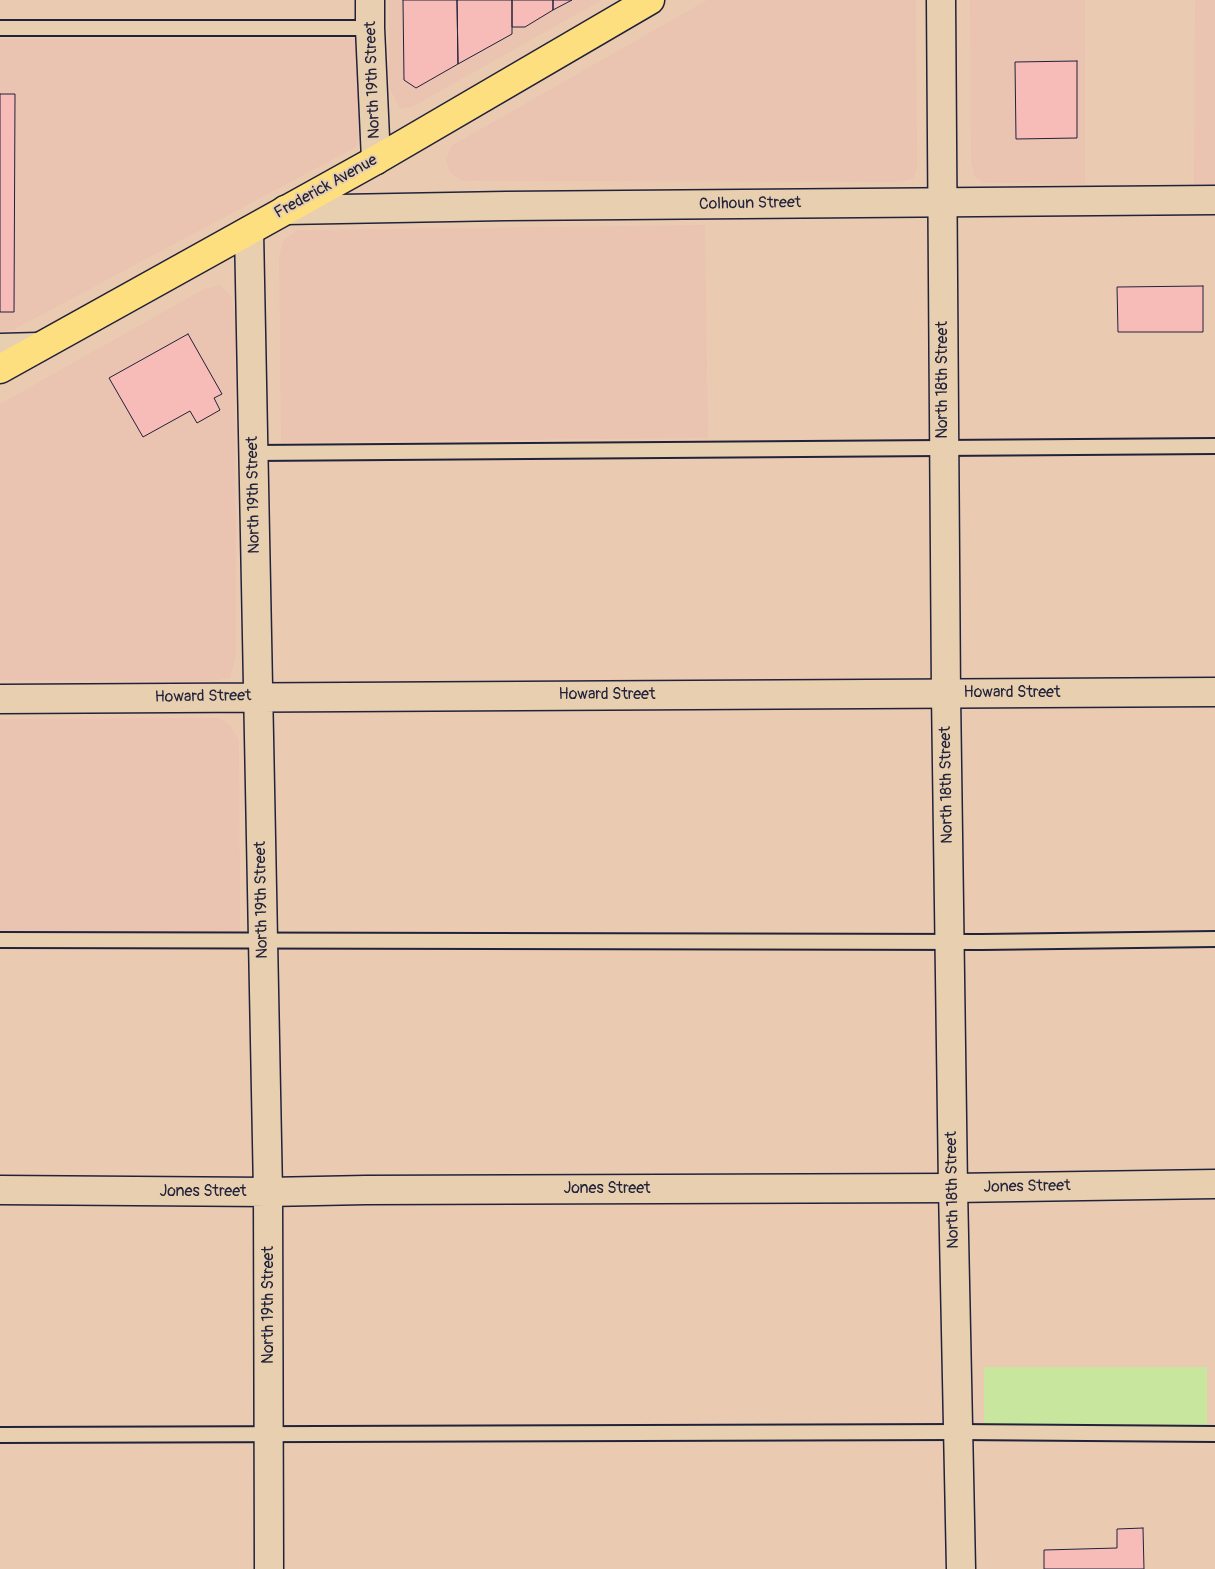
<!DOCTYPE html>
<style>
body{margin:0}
canvas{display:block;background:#eacbb1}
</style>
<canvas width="1215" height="1569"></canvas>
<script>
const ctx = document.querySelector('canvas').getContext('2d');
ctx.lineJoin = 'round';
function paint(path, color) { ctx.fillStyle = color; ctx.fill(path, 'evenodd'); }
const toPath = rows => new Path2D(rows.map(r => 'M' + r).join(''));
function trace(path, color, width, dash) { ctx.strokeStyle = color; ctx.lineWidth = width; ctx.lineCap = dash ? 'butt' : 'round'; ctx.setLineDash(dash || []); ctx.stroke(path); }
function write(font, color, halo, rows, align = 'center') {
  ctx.font = font + ' Pangolin,sans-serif'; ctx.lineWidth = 4; ctx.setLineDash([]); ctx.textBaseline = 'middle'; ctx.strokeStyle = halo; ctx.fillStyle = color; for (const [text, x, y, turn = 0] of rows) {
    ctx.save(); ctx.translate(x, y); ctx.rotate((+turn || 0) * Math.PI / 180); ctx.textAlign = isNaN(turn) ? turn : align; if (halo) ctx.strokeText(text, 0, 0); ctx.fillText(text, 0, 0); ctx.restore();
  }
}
const built = toPath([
 [389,0,602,0,412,107,400,109,389,87],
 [707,0,916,0,917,166,914,178,899,182,463,181,450,173,446,161,451,146],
 [970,0,1085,0,1085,184,983,183,974,176,971,161],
 [1195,0,1215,0,1215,185,1194,184],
 [0,39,358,39,361,131,356,147,13,330,0,331],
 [705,225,708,438,281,442,279,256,284,240,297,230],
 [220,285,231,296,235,315,236,655,230,678,211,681,0,680,0,404,204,289],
 [218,718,230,725,239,741,240,932,0,932,0,719]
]);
const green = toPath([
 [984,1367,1207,1367,1207,1425,984,1426]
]);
const building = toPath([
 [403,0,457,0,458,64,416,88,404,80,403,0],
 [457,0,512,0,512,34,458,64,457,0],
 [512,0,553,0,553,10,525,27,512,27,512,0],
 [553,0,572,0,553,10,553,0],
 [1077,61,1077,138,1016,139,1015,62,1077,61],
 [0,94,15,94,14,312,0,312,0,94],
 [1203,286,1203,332,1118,332,1117,287,1203,286],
 [188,334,222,394,214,398,220,410,197,423,190,411,143,437,109,378,188,334],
 [1143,1528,1144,1569,1044,1569,1044,1550,1117,1548,1117,1529,1143,1528]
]);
const service = toPath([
 [0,28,370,28],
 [253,453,1215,446],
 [0,940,982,942,1215,939],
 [0,1435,959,1432,1215,1434]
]);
const minor = toPath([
 [370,0,370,28,376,160],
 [285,210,506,206,1215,200],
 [249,231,268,1192,269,1569],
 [0,348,38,347],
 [0,699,1215,692],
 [0,1190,268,1192,366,1190,953,1188,1215,1184]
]);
const tertiary = toPath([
 [941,0,946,694,953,1188,961,1569]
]);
const primary = toPath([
 [0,369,376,160,650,0]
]);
const streetNames = [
 ["North 19th Street",373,80,-92],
 ["Frederick Avenue",326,187,-29],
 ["Colhoun Street",750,204,-1],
 ["North 18th Street",943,380,-90],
 ["North 19th Street",254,495,-91],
 ["Howard Street",1012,693],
 ["Howard Street",607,695],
 ["Howard Street",203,697,-1],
 ["North 18th Street",947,785,-91],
 ["North 19th Street",262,900,-91],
 ["Jones Street",1027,1187,-1],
 ["Jones Street",607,1189],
 ["North 18th Street",953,1190,-91],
 ["Jones Street",203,1192],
 ["North 19th Street",269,1305,-90]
];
paint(built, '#eac3b1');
paint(green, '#c8e69e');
paint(building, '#f7bbb8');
trace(building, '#22223b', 1);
trace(service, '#22223b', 18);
trace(minor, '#22223b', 31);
trace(tertiary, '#22223b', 31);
trace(primary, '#22223b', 31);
trace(service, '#e7cfaf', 14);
trace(minor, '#e7cfaf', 28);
trace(tertiary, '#e7cfaf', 28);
trace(primary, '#fedf80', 28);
write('16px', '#22223b', '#e7cfaf', streetNames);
</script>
